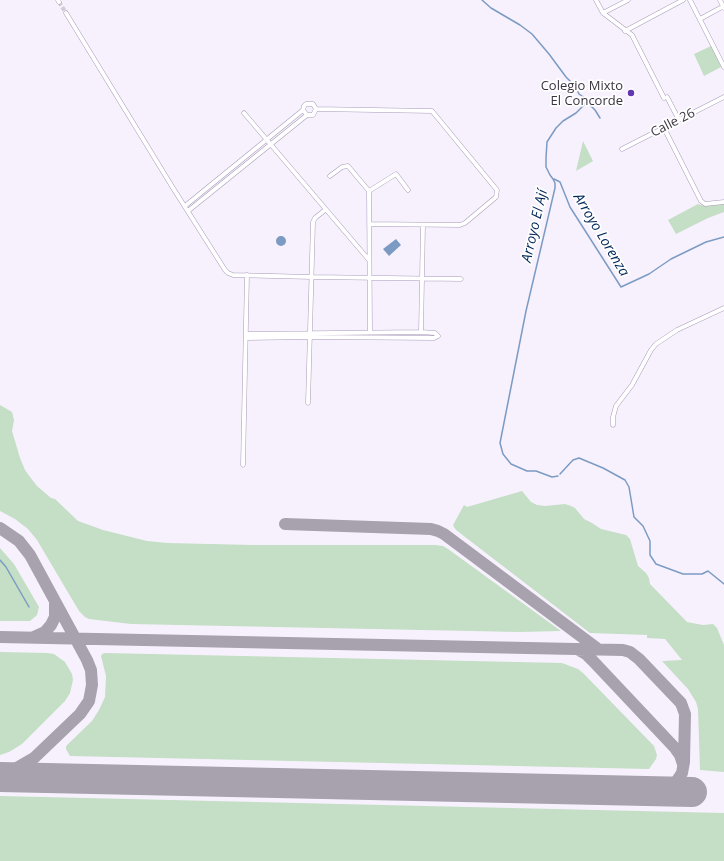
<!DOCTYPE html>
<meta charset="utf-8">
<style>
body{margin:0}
canvas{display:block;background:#f7f1fd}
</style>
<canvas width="724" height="861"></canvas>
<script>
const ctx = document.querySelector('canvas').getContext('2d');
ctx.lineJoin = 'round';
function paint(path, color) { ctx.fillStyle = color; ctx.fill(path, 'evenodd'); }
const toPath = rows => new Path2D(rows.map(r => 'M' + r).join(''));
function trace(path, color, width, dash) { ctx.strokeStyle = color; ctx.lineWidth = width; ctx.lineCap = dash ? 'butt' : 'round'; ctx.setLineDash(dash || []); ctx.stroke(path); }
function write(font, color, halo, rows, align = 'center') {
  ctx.font = font + ' "Open Sans",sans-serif'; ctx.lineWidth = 3.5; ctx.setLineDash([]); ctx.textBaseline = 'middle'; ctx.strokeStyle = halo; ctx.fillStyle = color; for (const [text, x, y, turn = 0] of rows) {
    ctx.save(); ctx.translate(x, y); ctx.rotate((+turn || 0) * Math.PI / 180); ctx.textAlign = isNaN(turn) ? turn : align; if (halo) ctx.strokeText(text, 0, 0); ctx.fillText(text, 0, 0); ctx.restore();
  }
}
const green = toPath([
 [711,46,721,67,704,76,694,54],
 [583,141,593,161,576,171],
 [724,203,724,212,708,218,676,234,668,220,698,204,704,206],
 [0,405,12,412,14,420,12,431,20,458,25,470,30,477,37,486,51,498,55,499,78,521,103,530,147,541,167,543,253,545,435,545,443,546,448,549,561,631,519,632,131,624,89,619,85,617,79,611,37,540,28,529,15,519,0,511],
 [522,491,531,502,537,505,545,506,565,504,571,506,575,508,584,519,592,523,601,529,626,535,630,539,638,566,646,573,649,578,650,584,687,622,703,625,713,624,717,628,724,645,724,772,700,770,698,709,696,702,688,689,662,661,682,660,665,639,647,638,647,635,590,633,456,530,454,527,453,525,464,505,467,507],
 [0,548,14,564,39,607,37,615,30,621,0,621],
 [0,652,47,653,54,654,65,662,72,674,73,680,70,693,65,701,22,744,9,752,0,755],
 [105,653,562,663,578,669,584,674,654,746,657,755,656,759,649,769,70,756,66,749,66,746,92,721,99,710,105,697,106,676,101,656,102,654],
 [0,796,724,813,724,861,0,861]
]);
const water = toPath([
 '276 241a5 5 0 1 1 10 0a5 5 0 1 1-10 0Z',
 [396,239,401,245,389,256,383,249]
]);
const stream = toPath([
 [482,0,491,8,520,25,532,34,549,54,566,77,575,86,579,94,585,98,586,100,584,105,576,113,563,121,556,128,547,142,546,158,546,167,550,175,553,179,555,183,555,188,526,311,500,443,503,454,511,464,527,471,536,471,552,477,558,476],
 [586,101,595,110,600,118],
 [554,179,560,182,570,207,621,287,649,274,671,259,706,242,724,237],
 [560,474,573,460,579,458,603,468,625,480,629,487,634,517,643,526,650,541,650,555,656,564,683,574,702,574,708,571,724,584],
 [0,560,6,567,29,607]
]);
const taxiway = toPath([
 [285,524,431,529,438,531,444,534,598,649],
 [0,528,19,541,30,555,87,660,91,670,92,685,89,701,80,714,34,758,15,769,0,774],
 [0,637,623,650,630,652,639,659,681,703,685,714,684,762,682,773,676,782,668,787,655,791],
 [34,637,45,632,51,625,55,617,55,604],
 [577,649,586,654,593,661,675,748,680,755,683,764]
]);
const runway = toPath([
 [0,777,692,792]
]);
const minorTunnel = toPath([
 [59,2,66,13]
]);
const minor = toPath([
 [58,0,59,2],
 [596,0,603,13,632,35,664,98],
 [690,0,724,67],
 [720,0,724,8],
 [66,13,173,188,225,270,228,273,233,275,312,277,461,279],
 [603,13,628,0],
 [700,19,724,6],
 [625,31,683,0],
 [667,97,679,120],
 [316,109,432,111,497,190,496,197,465,223,460,225,369,224],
 [244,113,369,260],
 [664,128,701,201,705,204,724,202],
 [622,149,724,97],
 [330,176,342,167,348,166,369,191,370,331],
 [369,191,396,174,408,190],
 [185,206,303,110],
 [188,211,307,115,313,115,316,109,313,104,306,104,304,106,303,110,307,115],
 [421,332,423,225],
 [246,334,421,332,435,333,438,336],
 [246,338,310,337,434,338,438,336],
 [308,403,313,222,315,218,325,210],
 [613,425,613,417,616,406,632,385,651,350,656,344,677,330,724,308],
 [243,465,247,275]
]);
const markers = [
 [631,93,4,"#6137af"]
];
const poiNames = [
 ["Colegio Mixto",623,86],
 ["El Concorde",623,101]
];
const streetNames = [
 ["Calle 26",673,123,-27]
];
const waterNames = [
 ["Arroyo El Ají",535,226,-77],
 ["Arroyo Lorenza",601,235,59]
];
paint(green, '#c4dfc5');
paint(water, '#7c9bc3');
trace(stream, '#7c9bc3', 1.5);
trace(taxiway, '#a8a2ae', 12);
trace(runway, '#a8a2ae', 30);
trace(minorTunnel, '#d1cbd7', 4, [4, 2]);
trace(minor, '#a99bb9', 5);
trace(minor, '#fff', 4);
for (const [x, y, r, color] of markers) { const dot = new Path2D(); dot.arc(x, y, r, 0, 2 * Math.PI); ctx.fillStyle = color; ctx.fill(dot); trace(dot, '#fff', 1.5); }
write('13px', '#3a3440', '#fff', poiNames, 'right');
write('13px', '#3a3440', '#fff', streetNames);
write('italic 14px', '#002759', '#fff', waterNames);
</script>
